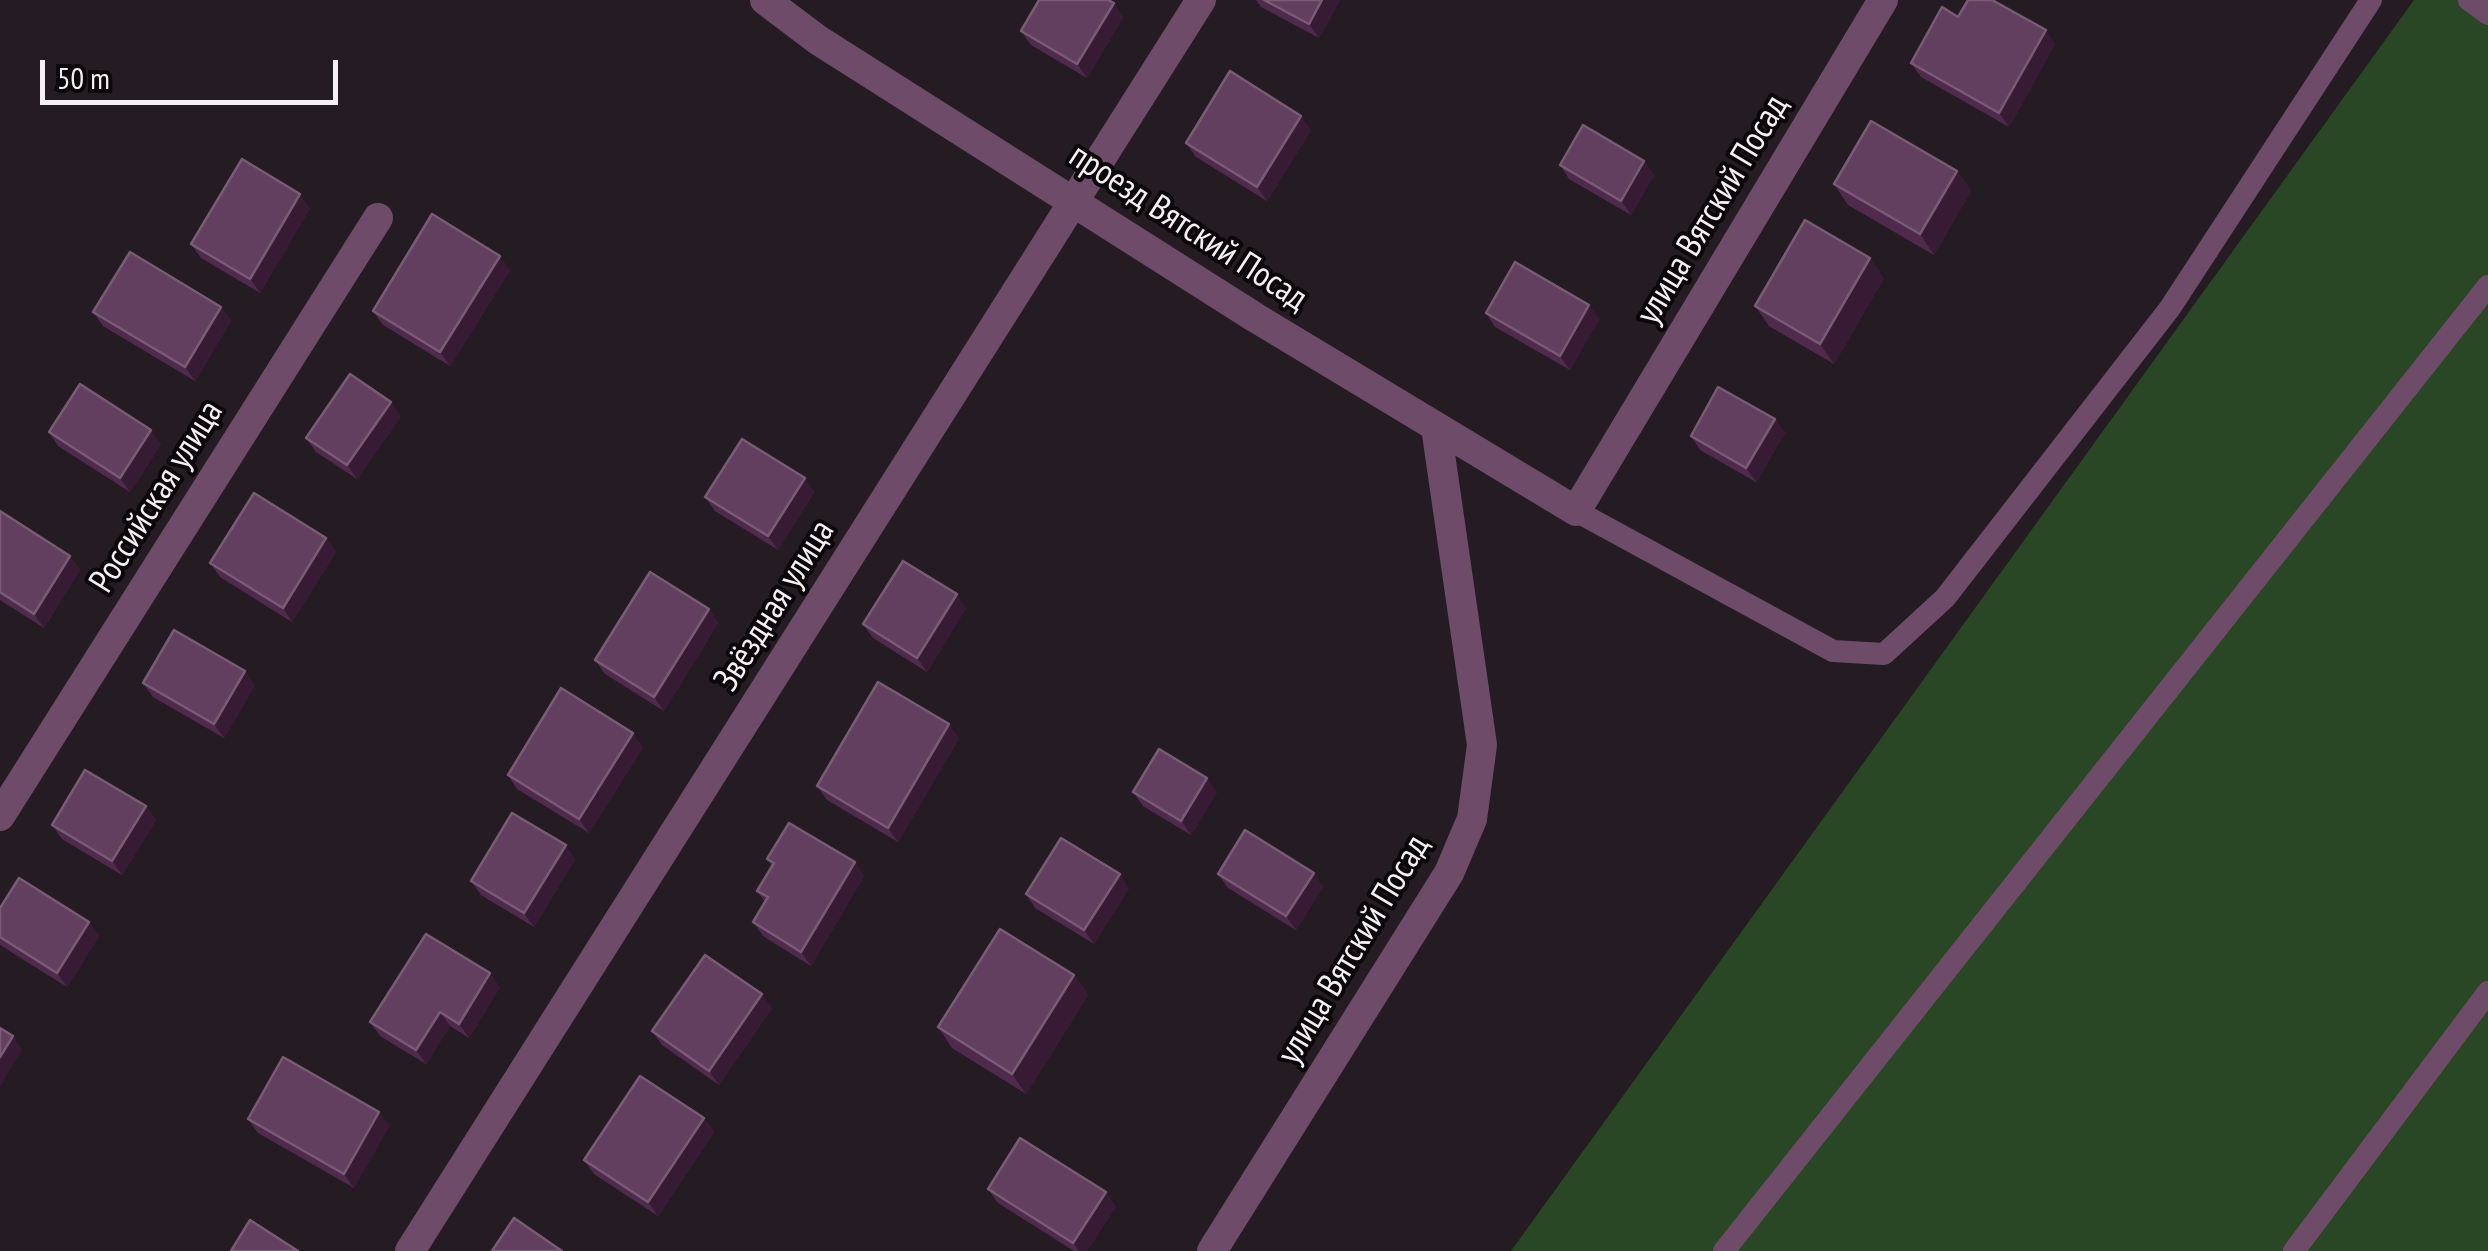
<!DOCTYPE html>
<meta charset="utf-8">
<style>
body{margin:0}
#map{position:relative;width:2488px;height:1251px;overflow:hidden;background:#241c22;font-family:"PT Sans Narrow",sans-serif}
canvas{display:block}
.scale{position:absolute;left:40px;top:60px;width:298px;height:45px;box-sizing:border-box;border:5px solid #f5f0f4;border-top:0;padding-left:12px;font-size:30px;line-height:35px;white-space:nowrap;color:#f5f0f4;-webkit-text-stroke:8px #0b070a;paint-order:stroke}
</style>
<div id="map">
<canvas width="2488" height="1251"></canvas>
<div class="scale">50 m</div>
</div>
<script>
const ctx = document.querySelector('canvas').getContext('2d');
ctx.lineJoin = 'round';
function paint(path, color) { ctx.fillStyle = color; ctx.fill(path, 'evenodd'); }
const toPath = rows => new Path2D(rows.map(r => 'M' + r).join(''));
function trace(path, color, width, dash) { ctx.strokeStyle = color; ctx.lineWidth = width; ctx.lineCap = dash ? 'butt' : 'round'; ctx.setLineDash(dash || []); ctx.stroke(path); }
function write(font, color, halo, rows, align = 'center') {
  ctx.font = font + ' "PT Sans Narrow",sans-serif'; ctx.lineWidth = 8; ctx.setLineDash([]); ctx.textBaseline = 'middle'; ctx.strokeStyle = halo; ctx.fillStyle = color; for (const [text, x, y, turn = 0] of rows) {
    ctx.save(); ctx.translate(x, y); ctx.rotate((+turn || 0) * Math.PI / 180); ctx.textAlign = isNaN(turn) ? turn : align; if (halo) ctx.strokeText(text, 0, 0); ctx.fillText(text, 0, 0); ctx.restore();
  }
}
const green = toPath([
 [2414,0,2488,0,2488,1251,1511,1251]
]);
const lane = toPath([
 [2469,0,2488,14],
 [1576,511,1833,651,1884,654,1945,598,2170,308,2371,0],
 [1724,1251,2488,286],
 [2294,1251,2488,992]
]);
const street = toPath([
 [765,0,818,40,1256,318,1576,511,1883,0],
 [0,816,378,218],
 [410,1251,1201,0],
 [1212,1251,1449,873,1472,819,1482,745,1436,427]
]);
const wall = toPath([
 [1256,0,1340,0,1319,38,1261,7],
 [1123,17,1087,78,1031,45,1021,31],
 [1958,17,2055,44,2009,127,1921,77,1911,63],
 [1311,130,1267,201,1196,157,1186,143],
 [1644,161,1654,175,1631,215,1569,179,1560,165],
 [1957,171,1971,191,1934,255,1848,205,1834,184],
 [310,208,260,293,201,258,191,244],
 [510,270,450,366,383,325,373,311],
 [1884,278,1834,364,1769,326,1755,306],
 [221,307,231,321,195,381,103,326,93,312],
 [1486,313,1599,319,1570,370,1495,327],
 [401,416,357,479,316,452,306,438],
 [1775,419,1785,433,1756,482,1700,450,1691,436],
 [49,432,161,444,130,492,58,446],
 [814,492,778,550,715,511,705,497],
 [0,511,70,556,80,570,44,628,0,600],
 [326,538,336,552,292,622,220,577,210,563],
 [966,608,927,672,873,638,863,624],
 [709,609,718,623,664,711,605,674,595,660],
 [143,683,255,685,224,738,153,697],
 [959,738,898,842,827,800,817,786],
 [643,747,589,833,517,789,508,775],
 [1133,792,1217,792,1191,835,1143,806],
 [146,806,156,820,122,875,62,839,52,825],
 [575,859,534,927,481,895,471,881],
 [767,859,855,862,864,876,811,966,763,936,753,922,765,902,757,891,772,866],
 [1218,874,1323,887,1296,930,1228,888],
 [1129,888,1094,944,1035,908,1026,894],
 [0,908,89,922,99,936,67,987,0,945],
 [1074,975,1088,995,1026,1094,952,1048,938,1027],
 [500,987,469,1038,450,1026,426,1064,380,1036,370,1022],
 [772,1008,719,1085,662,1045,652,1031],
 [379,1112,389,1126,354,1188,258,1133,248,1119],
 [704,1118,714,1132,658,1216,594,1174,584,1160],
 [988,1189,1116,1206,1087,1251,1074,1251,998,1203]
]);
const shadedWall = toPath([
 [1322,0,1340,0,1319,38,1309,24],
 [1114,3,1123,17,1087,78,1077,64],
 [2046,30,2055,44,2009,127,1999,113],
 [1301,116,1311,130,1267,201,1257,187],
 [1644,161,1654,175,1631,215,1621,201],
 [1957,171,1971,191,1934,255,1920,234],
 [300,194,310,208,260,293,250,279],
 [500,256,510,270,450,366,440,352],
 [1870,258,1884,278,1834,364,1820,344],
 [1589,305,1599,319,1570,370,1560,356],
 [221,307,231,321,195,381,185,367],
 [391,402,401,416,357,479,347,465],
 [1775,419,1785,433,1756,482,1746,468],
 [151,430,161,444,130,492,120,478],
 [805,478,814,492,778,550,768,536],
 [326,538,336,552,292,622,283,608],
 [70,556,80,570,44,628,34,614],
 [957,594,966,608,927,672,917,658],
 [709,609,718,623,664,711,654,697],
 [245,671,255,685,224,738,214,724],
 [949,724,959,738,898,842,888,828],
 [633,733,643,747,589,833,579,819],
 [1207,778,1217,792,1191,835,1181,821],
 [146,806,156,820,122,875,112,861],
 [566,845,575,859,534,927,524,913],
 [855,862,864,876,811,966,801,952],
 [1314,873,1323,887,1296,930,1286,916],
 [1120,874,1129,888,1094,944,1084,930],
 [89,922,99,936,67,987,57,973],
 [490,973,500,987,469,1038,459,1024],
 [1074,975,1088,995,1026,1094,1012,1074],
 [762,994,772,1008,719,1085,709,1071],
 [440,1012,450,1026,426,1064,416,1050],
 [13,1036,22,1050,0,1087,0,1057],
 [379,1112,389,1126,354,1188,344,1174],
 [704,1118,714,1132,658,1216,648,1202],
 [1106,1192,1116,1206,1087,1251,1079,1251,1073,1243]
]);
const building = toPath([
 [1039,0,1108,0,1114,3,1077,64,1021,31,1039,0],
 [1264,0,1322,0,1309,24,1264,0],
 [1968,0,1992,0,2046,30,1999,113,1911,63,1942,7,1958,17,1968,0],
 [1230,71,1301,116,1257,187,1186,143,1230,71],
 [1871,121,1957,171,1920,234,1834,184,1871,121],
 [1583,125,1644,161,1621,201,1560,165,1583,125],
 [242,159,300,194,250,279,191,244,242,159],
 [432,214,500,256,440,352,373,311,432,214],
 [1805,220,1870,258,1820,344,1755,306,1805,220],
 [130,252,221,307,185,367,93,312,130,252],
 [1515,262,1589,305,1560,356,1486,313,1515,262],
 [350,374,391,402,347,465,306,438,350,374],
 [80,384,151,430,120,478,49,432,80,384],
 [1718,387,1775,419,1746,468,1691,436,1718,387],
 [742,439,805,478,768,536,705,497,742,439],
 [254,493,326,538,283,608,210,563,254,493],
 [0,511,70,556,34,614,0,592,0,511],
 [903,561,957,594,917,658,863,624,903,561],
 [650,572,709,609,654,697,595,660,650,572],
 [174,630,245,671,214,724,143,683,174,630],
 [878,682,949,724,888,828,817,786,878,682],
 [561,688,633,733,579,819,508,775,561,688],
 [1159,749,1207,778,1181,821,1133,792,1159,749],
 [85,770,146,806,112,861,52,825,85,770],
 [512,813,566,845,524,913,471,881,512,813],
 [789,823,855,862,801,952,753,922,768,897,757,891,774,863,767,859,789,823],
 [1245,830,1314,873,1286,916,1218,874,1245,830],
 [1061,838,1120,874,1084,930,1026,894,1061,838],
 [19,878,89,922,57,973,0,937,0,908,19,878],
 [1000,929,1074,975,1012,1074,938,1027,1000,929],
 [426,934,490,973,459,1024,440,1012,416,1050,370,1022,426,934],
 [705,955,762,994,709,1071,652,1031,705,955],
 [0,1028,13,1036,0,1057,0,1028],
 [283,1057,379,1112,344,1174,248,1119,283,1057],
 [640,1076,704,1118,648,1202,584,1160,640,1076],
 [1020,1138,1106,1192,1073,1243,988,1189,1020,1138],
 [514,1218,562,1251,492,1251,514,1218],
 [250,1220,298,1251,231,1251,250,1220]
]);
const streetNames = [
 ["улица Вятский Посад",1713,210,-59],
 ["проезд Вятский Посад",1188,228,33],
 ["Российская улица",157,497,-58],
 ["Звёздная улица",775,606,-58],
 ["улица Вятский Посад",1354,950,-59]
];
paint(green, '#294625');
trace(lane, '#6e4c69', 22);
trace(street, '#6e4c69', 30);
paint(wall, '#502a4d');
paint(shadedWall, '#371b34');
paint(building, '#623f5f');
trace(building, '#795b76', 2.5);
write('35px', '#f5f0f4', '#0b070a', streetNames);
</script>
